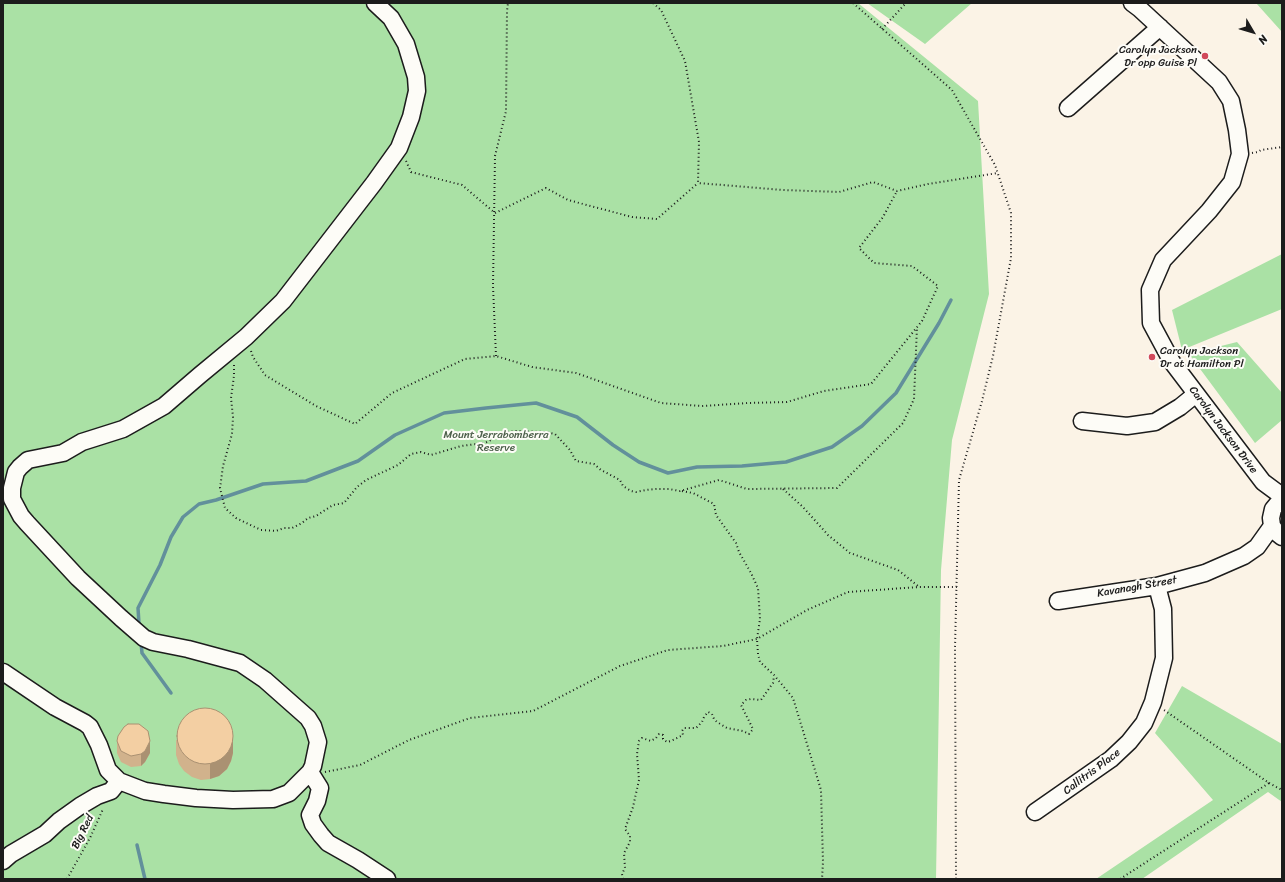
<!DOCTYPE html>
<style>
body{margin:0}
#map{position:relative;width:1285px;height:882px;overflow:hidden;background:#fbf3e6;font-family:Sriracha,sans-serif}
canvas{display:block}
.frame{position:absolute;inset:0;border:4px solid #1c1c1c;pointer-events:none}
.north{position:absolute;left:1233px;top:12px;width:40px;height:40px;-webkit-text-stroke:3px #fdfcf7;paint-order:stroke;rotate:128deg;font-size:11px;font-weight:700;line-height:16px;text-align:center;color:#1c1c1c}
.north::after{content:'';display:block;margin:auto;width:14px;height:18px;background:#1c1c1c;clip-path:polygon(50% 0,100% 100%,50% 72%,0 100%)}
</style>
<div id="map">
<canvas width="1285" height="882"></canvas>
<div class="frame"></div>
<div class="north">N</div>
</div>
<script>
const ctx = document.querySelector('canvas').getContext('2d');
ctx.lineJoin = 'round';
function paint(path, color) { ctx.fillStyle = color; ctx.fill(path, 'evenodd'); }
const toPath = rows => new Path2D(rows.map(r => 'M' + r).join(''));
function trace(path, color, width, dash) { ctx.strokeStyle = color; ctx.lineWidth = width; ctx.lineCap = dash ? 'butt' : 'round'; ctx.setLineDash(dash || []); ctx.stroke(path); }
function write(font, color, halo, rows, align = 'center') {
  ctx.font = font + ' Sriracha,sans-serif'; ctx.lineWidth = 4; ctx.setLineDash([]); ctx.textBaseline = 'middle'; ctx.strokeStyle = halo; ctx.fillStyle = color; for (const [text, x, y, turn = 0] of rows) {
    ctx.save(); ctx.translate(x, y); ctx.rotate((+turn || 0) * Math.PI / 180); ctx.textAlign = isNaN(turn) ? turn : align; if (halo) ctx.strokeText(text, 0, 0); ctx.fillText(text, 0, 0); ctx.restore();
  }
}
const green = toPath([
 [3,3,858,3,978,101,989,294,952,440,941,570,936,879,3,879],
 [867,3,972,3,925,44],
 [1256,3,1282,3,1282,32],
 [1282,254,1282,309,1182,350,1172,310],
 [1237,342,1282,393,1282,420,1255,443,1189,354],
 [1182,686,1282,744,1282,802,1268,792,1142,879,1096,879,1213,800,1155,733]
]);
const stream = toPath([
 [139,624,138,608,160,565,171,537,183,517,199,504,216,500,263,484,306,481,358,461,395,435,444,413,486,408,536,403,577,417,613,445,639,462,668,473,697,467,742,466,786,462,832,447,862,426,896,393,939,323,951,300],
 [141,642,142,653,171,693],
 [137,845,145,879]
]);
const path = toPath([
 [653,3,661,10,685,61,699,142,698,183,783,190,839,192,873,182,897,191,928,184,998,173],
 [853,3,952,90,995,165,1011,213,1011,258,993,356,982,401,959,480,955,648,956,879],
 [882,29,906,3],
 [1252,153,1258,152,1261,150,1282,147],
 [406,161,411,172,462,185,495,213,546,188,568,200,632,217,657,219,698,183],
 [251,351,253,357,265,375,316,406,355,424,392,393,465,359,496,356,532,367,576,373,661,403,702,406,748,403,787,402,824,391,871,384,922,321,938,286,912,266,874,263,859,248,883,217,897,191],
 [496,356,493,286,495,156,506,111,507,11,508,3],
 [234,365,234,376,231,398,233,417,232,434,223,466,220,488,225,508,236,518,261,530,276,531,284,528,292,528,302,523,308,518,316,516,333,505,344,503,357,487,366,480,398,465,411,454,421,452,431,455,461,446,485,443,507,432,516,431,546,432,555,434,570,450,576,461,594,464,601,470,620,480,623,486,631,491,636,492,646,490,656,489,669,489,680,491,719,480,747,489,837,488,903,423,914,399,917,327],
 [783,489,803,507,828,535,850,553,898,570,918,586],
 [682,491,693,493,714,504,716,515,736,543,739,552,751,573,758,588,760,619,757,639,758,654,760,662,774,675,793,698,821,790,823,862,822,879],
 [325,772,360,765,409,740,470,718,533,711,620,666,668,650,723,646,757,639,807,610,848,592,919,587,957,587],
 [1269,783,1282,790],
 [67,879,90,838,103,809],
 [623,879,622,874,625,868,624,853,630,842,630,836,625,829,633,807,639,780,637,754,639,741,642,738,651,741,656,738,659,734,663,735,663,739,667,742,671,741,683,735,682,731,684,728,696,728,702,722,704,717,708,712,712,714,714,719,717,722,727,728,743,731,749,734,753,729,741,705,746,700,751,699,761,700,773,683,774,676],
 [1120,879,1269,783,1164,710]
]);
const minor = toPath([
 [1132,3,1140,9,1219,82,1231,101,1237,130,1240,154,1232,182,1209,211,1163,260,1150,290,1151,323,1172,362,1263,482,1282,496],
 [1068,108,1160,27],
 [1082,421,1127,426,1155,422,1180,407,1196,394],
 [1282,500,1278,503,1273,509,1271,518,1272,526,1277,533,1282,537],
 [1058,601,1157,586,1205,573,1244,556,1257,547,1272,526],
 [3,672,55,707,85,723,90,727,99,745,108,770,119,781,145,791,164,794,196,798,233,800,273,799,289,793,310,772,313,766,318,742,313,726,308,718,265,680,240,663,188,649,153,642,144,638,121,618,78,578,27,523,21,516,12,499,12,488,16,472,20,467,28,460,63,453,82,442,123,429,164,406,200,375,246,337,283,301,374,183,399,148,411,117,417,91,416,77,406,44,391,18,375,3],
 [310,772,320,788,317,801,310,815,313,824,321,835,328,843,358,860,387,879],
 [1035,812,1111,759,1129,742,1144,723,1153,702,1164,658,1163,609,1157,586],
 [3,861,11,854,45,834,59,821,80,806,97,796,111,791,119,781]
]);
const wall = toPath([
 [176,740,233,753,231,761,227,769,219,776,210,779,201,780,192,777,184,771,179,764,176,755],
 [117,741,150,753,145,762,141,766,131,767,121,762,117,753]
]);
const shadedWall = toPath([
 [233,738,233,753,231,761,227,769,219,776,210,779,210,764],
 [150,741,150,753,145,762,141,766,141,754]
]);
const building = toPath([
 '177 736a28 28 0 1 1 56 0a28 28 0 1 1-56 0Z',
 [128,724,139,724,148,731,150,741,145,751,141,754,131,756,121,751,117,741,118,736,124,727,128,724]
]);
const markers = [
 [1205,56,4,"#d1495b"],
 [1152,357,4,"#d1495b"]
];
const poiNames = [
 ["Carolyn Jackson",1197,50],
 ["Dr opp Guise Pl",1197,63],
 ["Carolyn Jackson",1160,351,"left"],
 ["Dr at Hamilton Pl",1160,364,"left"]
];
const streetNames = [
 ["Carolyn Jackson Drive",1223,430,53],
 ["Kavanagh Street",1137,587,-10],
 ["Callitris Place",1092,772,-37],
 ["Big Red",83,832,-64]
];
const parkNames = [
 ["Mount Jerrabomberra",496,435],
 ["Reserve",496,448]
];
paint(green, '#aae1a5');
trace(stream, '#62909b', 3.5);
trace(minor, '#1c1c1c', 19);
trace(path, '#1c1c1c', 2, [1, 3]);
trace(minor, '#fdfcf7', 16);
paint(wall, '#d1b28c');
paint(shadedWall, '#aa9172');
paint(building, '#f3cfa3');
trace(building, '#aa9172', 1);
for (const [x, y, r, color] of markers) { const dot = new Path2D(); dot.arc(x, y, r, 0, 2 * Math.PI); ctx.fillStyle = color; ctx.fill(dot); trace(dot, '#fdfcf7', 1.5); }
write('11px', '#1c1c1c', '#fdfcf7', poiNames, 'right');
write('11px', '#1c1c1c', '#fdfcf7', streetNames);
write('11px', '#4e614c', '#fdfcf7', parkNames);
</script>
